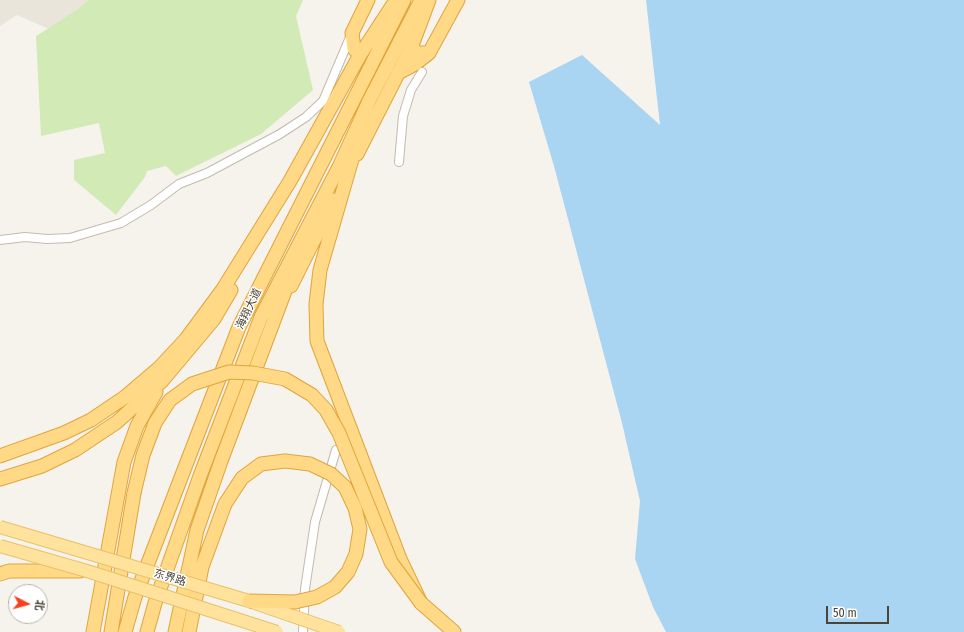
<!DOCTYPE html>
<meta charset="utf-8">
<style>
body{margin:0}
#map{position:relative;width:964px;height:632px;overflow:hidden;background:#f6f3ec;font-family:"Fira Sans Condensed","Noto Sans SC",sans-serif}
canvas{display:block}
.north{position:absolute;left:8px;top:584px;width:40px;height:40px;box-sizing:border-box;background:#fff;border:1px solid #b7b4b0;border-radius:50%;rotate:96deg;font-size:11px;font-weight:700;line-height:16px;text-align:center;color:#4b4439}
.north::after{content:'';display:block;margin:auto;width:14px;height:18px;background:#fc3f1d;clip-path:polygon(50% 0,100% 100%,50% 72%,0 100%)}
.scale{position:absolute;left:826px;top:606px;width:63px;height:18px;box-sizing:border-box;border:2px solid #4b4439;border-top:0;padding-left:5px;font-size:12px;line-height:14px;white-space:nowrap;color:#4b4439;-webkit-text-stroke:3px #fff;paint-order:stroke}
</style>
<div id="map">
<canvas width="964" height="632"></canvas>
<div class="north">北</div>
<div class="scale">50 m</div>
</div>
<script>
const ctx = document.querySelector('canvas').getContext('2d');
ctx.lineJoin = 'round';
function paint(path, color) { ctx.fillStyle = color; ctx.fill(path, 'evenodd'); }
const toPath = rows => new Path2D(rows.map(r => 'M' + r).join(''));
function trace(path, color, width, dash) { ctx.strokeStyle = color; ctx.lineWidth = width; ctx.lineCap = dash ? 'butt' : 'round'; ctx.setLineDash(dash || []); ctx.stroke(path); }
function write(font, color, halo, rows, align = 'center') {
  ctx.font = font + ' "Fira Sans Condensed","Noto Sans SC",sans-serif'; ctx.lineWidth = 3; ctx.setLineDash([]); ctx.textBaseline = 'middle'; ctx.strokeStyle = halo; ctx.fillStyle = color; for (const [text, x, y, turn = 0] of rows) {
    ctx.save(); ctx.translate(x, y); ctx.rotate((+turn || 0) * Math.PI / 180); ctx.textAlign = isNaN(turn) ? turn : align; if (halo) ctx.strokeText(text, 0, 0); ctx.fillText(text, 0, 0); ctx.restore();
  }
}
const residential = toPath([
 [0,0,88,0,75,12,49,29,17,15,0,26]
]);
const green = toPath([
 [88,0,303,0,296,16,313,90,261,134,176,176,166,166,147,171,145,177,116,215,74,180,74,160,105,153,99,123,41,136,36,36,74,12]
]);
const water = toPath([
 [646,0,964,0,964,632,666,632,653,607,635,559,640,501,622,423,554,166,529,82,582,55,660,125]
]);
const minor = toPath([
 [399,162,403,116,411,90,422,72],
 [0,240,25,237,47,239,70,238,121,223,151,205,179,184,207,173,280,134,306,117,323,101,351,35],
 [303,632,305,589,315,522,336,450]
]);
const trunk = toPath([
 [411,48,418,53,429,53,458,0],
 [360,55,354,49,352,33,368,0],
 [398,73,415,64,429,53],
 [357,142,320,270,316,304,317,341,400,559,421,603,454,632],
 [357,154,411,48,429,0],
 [291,286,334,200],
 [0,456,64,433,91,420,125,397,159,368,186,339,223,289,290,181,360,55,396,0],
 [0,479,42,466,75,450,117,422,162,381,214,319,231,290],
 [0,574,9,571,80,571],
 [93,632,124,462,137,426,156,392],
 [111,632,134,493],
 [125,632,135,597,239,327,404,0],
 [147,632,155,603,200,476,261,317,339,167,369,101,421,0],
 [175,632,197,530,221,461,291,275],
 [189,632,202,567,225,504]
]);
const primaryBridge = toPath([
 [0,527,249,601,339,632],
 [0,546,87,571,277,632]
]);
const trunkBridge = toPath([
 [134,493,143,455,155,423,170,400,192,384,229,372,253,373,285,379,312,395,326,410,339,433,391,562,421,603],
 [225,504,242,478,261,464,285,461,310,464,331,474,345,487,355,508,360,529,356,554,348,572,335,587,317,597,295,602,249,601]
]);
const streetNames = [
 ["海翔大道",249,309,-64],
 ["东界路",170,578,17]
];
paint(residential, '#eae5da');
paint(green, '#d2eab5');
paint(water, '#a9d4f2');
trace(minor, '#c2bbae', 10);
trace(trunk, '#e0a43c', 15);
trace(minor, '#fff', 8);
trace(trunk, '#ffd985', 13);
trace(primaryBridge, '#e6c16a', 14, []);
trace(trunkBridge, '#e0a43c', 15, []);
trace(primaryBridge, '#ffe39c', 12);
trace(trunkBridge, '#ffd985', 13);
write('11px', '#4b4439', '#fff', streetNames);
</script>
